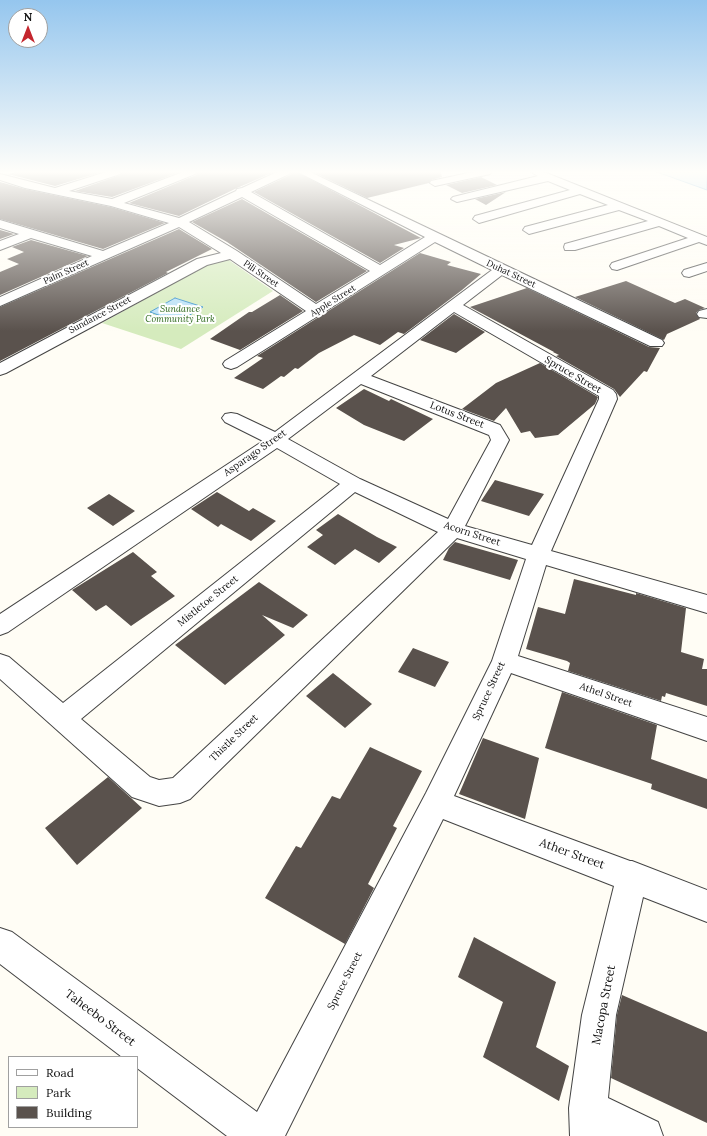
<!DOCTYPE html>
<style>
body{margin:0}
#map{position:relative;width:707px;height:1136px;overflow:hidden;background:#fffdf5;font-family:Lora,serif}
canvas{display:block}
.legend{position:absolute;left:8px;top:1056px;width:130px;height:72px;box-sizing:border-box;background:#fff;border:1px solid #a0a0a0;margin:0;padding:5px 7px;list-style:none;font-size:12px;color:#111}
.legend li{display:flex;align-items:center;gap:8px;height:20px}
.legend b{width:20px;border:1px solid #a0a0a0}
.north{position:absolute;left:8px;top:8px;width:40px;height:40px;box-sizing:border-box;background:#fff;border:1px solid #a0a0a0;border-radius:50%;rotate:0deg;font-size:11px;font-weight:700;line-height:16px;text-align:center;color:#111}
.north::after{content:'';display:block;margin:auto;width:14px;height:18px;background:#c4262e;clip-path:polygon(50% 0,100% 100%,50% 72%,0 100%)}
</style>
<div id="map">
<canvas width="707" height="1136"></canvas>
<ul class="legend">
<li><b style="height:5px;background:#fff"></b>Road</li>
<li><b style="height:11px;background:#d5ebbd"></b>Park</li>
<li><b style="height:11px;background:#5a524d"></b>Building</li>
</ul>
<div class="north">N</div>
</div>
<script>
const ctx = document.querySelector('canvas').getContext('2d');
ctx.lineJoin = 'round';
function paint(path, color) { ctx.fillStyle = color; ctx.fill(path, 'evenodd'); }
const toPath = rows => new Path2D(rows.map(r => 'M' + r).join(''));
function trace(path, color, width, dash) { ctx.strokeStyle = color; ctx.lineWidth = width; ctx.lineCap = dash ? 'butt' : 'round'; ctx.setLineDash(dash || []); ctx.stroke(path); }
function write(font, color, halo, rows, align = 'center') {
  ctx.font = font + ' Lora,serif'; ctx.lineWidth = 4; ctx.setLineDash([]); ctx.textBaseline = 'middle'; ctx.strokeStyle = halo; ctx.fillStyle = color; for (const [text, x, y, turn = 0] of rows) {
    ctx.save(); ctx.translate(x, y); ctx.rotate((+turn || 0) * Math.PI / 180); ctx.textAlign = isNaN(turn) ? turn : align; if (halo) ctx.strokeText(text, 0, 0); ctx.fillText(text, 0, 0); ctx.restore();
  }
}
const green = toPath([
 [223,256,273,291,181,349,102,323]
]);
const water = toPath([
 [657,172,707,172,707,190,657,172],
 [175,298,203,307,178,322,150,312,175,298]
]);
const building = toPath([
 [19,172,102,172,55,186,8,174],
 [122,172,180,172,112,197,75,191,120,175],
 [197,172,274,172,237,188,179,216,129,203,196,175],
 [291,172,297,172,421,238,394,245,404,248,380,263,254,192,290,175],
 [313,172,441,172,442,177,431,180,429,183,367,198],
 [481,177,497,185,462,193,446,185],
 [0,182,25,189,111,207,165,223,103,249,0,219],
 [506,192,486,205,475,199],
 [242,199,367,271,316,302,227,242,192,222],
 [179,229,212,249,166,272,168,273,0,361,0,307],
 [0,230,14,234,0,239],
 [31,240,88,256,0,295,0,272,19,264,7,259,24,252,12,247],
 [420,253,451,262,447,265,481,274,462,290,404,334,398,332,380,345,354,335,319,353,298,369,295,368,284,377,281,376,263,389,234,378,263,358,257,356],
 [626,281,675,303,685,299,705,308,699,310,696,313,700,319,667,334,664,340,575,297],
 [527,288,649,347,660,348,647,372,644,371,620,397,614,389,556,356,559,355,553,352,554,352,470,307],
 [280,295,303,311,240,350,210,339,249,312,252,312],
 [454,314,485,332,456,353,420,340],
 [540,363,598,397,595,404,558,435,535,438,530,431,521,433,506,408,494,421,462,409,496,383],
 [364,389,389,401,391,399,433,419,404,441,364,425,336,408],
 [495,480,544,494,529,516,481,501],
 [217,492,249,511,253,508,276,521,251,541,221,524,218,527,191,509],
 [109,494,135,511,113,526,87,508],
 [338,514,377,537,397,547,379,563,355,549,335,565,307,547,323,535,316,530],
 [455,542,518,560,510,580,443,560,449,548],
 [133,552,157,572,151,576,175,596,131,626,106,605,96,611,72,590],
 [574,579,636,595,636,593,686,608,681,652,704,659,702,669,707,669,707,706,666,693,665,697,662,696,661,701,568,671,570,663,567,661,526,649,538,607,565,614],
 [259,582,308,615,293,628,262,615,285,635,225,685,175,645],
 [413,648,449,662,435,687,398,672],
 [333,673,372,704,345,728,306,696],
 [562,692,657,725,651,759,707,779,707,809,651,789,652,784,545,748],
 [483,738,539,758,525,819,459,794],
 [370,747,422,771,393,826,397,828,368,884,374,888,345,944,265,898,296,846,301,848,332,796,340,799],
 [108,777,142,808,77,865,45,828],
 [474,937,556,982,536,1047,569,1066,559,1101,483,1057,503,1002,458,977],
 [622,995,707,1032,707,1123,611,1078,617,1015]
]);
const minor = toPath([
 [106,172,121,172,120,174,69,191,112,199,183,172,196,172,195,174,124,203,179,218,236,191,237,189,242,188,277,172,290,172,289,174,251,192,380,265,425,237,298,172,310,172,662,340,664,343,662,346,650,346,502,275,463,305,613,390,616,394,617,399,551,551,707,595,707,613,546,565,518,656,707,717,707,741,511,673,454,796,630,861,632,861,707,890,707,922,643,897,616,1015,608,1098,658,1122,663,1136,570,1136,569,1108,582,1015,614,886,443,819,285,1136,227,1136,137,1068,137,1057,122,1057,0,964,0,928,12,932,257,1112,426,793,492,661,526,559,457,538,190,799,180,803,159,806,132,797,0,679,0,654,9,657,63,703,340,484,277,448,8,632,0,635,0,614,263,441,225,422,222,418,225,414,231,413,237,414,275,432,492,270,435,242,237,367,231,369,225,367,223,364,225,361,306,311,230,259,207,265,6,373,0,375,0,363,197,259,221,253,179,227,0,306,0,297,92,256,31,238,0,250,0,241,19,234,0,228,0,220,103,251,169,223,111,206,25,188,0,180,0,174,55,188,106,172],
 [242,197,370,271,316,304,237,251,189,222,242,197],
 [454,312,599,396,599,399,532,545,465,526,509,440,500,425,371,376,454,312],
 [361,384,489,435,491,440,448,519,360,479,288,439,361,384],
 [355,492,438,532,173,778,159,780,150,777,81,719,355,492],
 [473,172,491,172,490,174,435,186,430,183,431,181,473,172],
 [531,172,544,172,707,237,707,245,699,242,617,270,612,269,610,266,612,263,688,238,659,226,575,250,565,250,564,247,565,244,648,221,619,210,529,234,523,230,525,227,608,205,580,194,479,223,473,219,475,216,570,190,548,181,457,202,451,199,453,197,538,176,531,172],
 [707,263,707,271,689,277,684,276,682,273,684,270,707,263],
 [707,309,707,318,699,317,697,314,699,311,707,309]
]);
const farStreetnames = [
 ["Palm Street",66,272,-24],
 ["Pili Street",261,274,34],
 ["Duhat Street",511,274,25],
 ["Apple Street",333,301,-32],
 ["Sundance Street",100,315,-28]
];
const farParknames = [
 ["Sundance",180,309],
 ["Community Park",180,319]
];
const streetNames = [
 ["Spruce Street",573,375,30],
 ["Lotus Street",457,415,21],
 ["Asparago Street",255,453,-35],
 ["Acorn Street",472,534,18],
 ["Mistletoe Street",208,601,-39],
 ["Spruce Street",489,691,-65],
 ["Athel Street",606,695,19],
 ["Thistle Street",234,738,-44],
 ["Spruce Street",345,981,-63]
];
const nearStreetnames = [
 ["Ather Street",572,854,20],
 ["Macopa Street",604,1005,-79],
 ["Taheebo Street",100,1018,37]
];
paint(green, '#d5ebbd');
paint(water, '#b9e0f7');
trace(water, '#3f96cf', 1);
paint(building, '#5a524d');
trace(minor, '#444', 2);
paint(minor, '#fff');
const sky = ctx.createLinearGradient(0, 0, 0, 331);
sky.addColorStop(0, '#95c6ee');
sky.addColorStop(0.52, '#fffefa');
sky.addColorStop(1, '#fffefa00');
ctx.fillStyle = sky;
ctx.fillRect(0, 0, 707, 331);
write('9px', '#111', '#fff', farStreetnames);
write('italic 9px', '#2f6b1f', '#fff', farParknames);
write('10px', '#111', '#fff', streetNames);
write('12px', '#111', '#fff', nearStreetnames);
</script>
